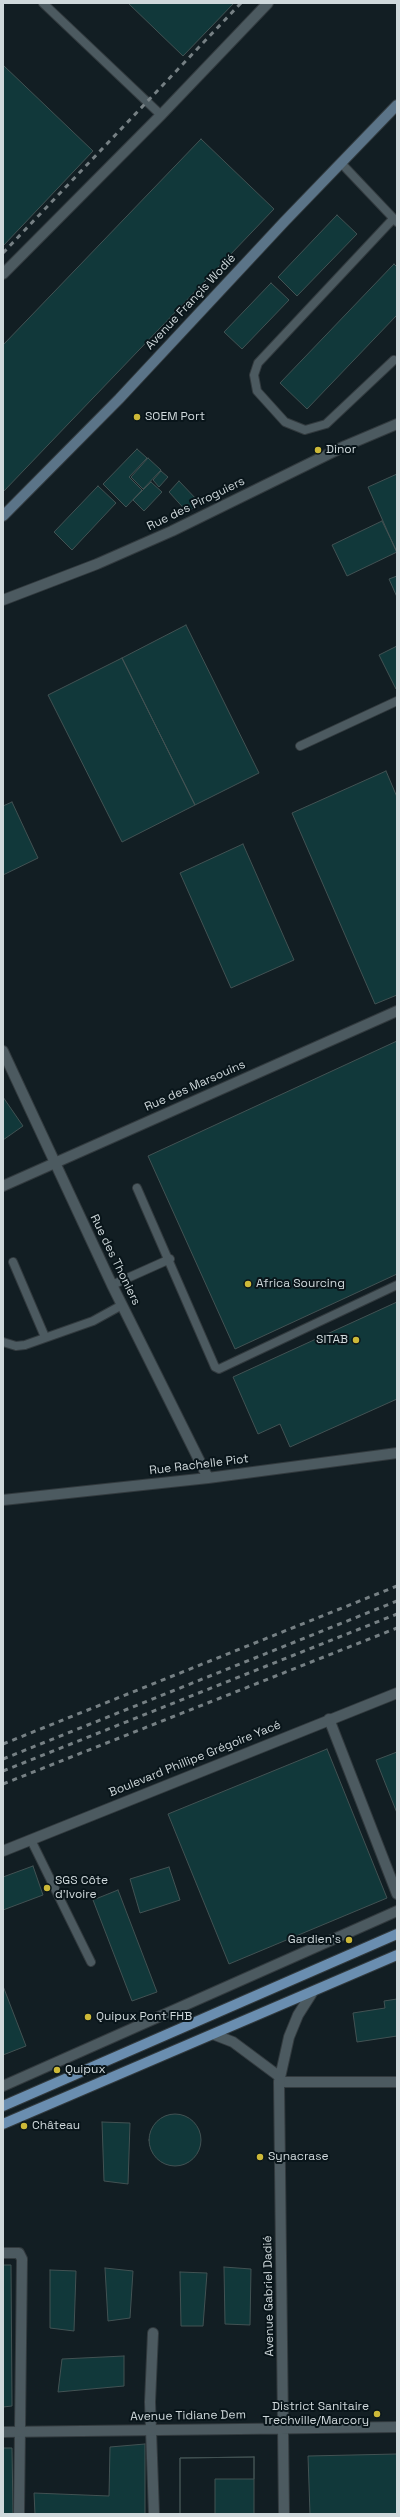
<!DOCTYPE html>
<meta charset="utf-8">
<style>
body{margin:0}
#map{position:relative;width:400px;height:2517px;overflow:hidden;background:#121e23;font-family:"Space Grotesk",sans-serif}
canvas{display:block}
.frame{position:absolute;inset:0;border:4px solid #cfd8db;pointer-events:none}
</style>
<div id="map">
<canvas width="400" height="2517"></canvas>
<div class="frame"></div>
</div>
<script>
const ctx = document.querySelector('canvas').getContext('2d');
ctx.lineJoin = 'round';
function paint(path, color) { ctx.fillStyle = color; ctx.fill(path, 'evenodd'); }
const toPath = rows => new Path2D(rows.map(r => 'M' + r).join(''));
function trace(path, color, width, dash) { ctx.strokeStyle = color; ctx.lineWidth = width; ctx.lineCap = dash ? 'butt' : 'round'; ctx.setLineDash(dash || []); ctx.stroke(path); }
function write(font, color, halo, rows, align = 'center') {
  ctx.font = font + ' "Space Grotesk",sans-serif'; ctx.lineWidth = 4; ctx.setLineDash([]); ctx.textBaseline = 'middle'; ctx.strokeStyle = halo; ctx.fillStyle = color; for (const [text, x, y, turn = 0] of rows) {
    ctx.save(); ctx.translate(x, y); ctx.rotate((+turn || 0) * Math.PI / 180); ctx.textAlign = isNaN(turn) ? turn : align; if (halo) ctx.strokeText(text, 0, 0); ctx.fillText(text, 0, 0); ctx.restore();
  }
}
const building = toPath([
 [128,3,234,3,183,56,128,3],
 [3,65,93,151,3,246,3,65],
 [201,139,274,209,3,492,3,345,201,139],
 [337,215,357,234,297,296,278,277,337,215],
 [394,264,397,267,397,315,307,409,280,383,394,264],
 [271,283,289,300,242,349,224,332,271,283],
 [137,449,147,458,129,477,142,490,126,507,103,484,137,449],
 [148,458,161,470,143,489,131,477,148,458],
 [161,471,168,477,159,487,153,480,161,471],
 [397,474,397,553,368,487,397,474],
 [179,481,199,502,188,513,169,492,179,481],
 [151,482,162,492,144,511,133,500,151,482],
 [98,486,116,503,72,550,54,532,98,486],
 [382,521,397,552,347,576,332,545,382,521],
 [397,576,397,597,389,579,397,576],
 [186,625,259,773,195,805,122,658,186,625],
 [397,646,397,688,396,689,379,655,397,646],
 [122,658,195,805,122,842,48,695,122,658],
 [386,771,397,797,397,995,375,1004,292,813,386,771],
 [12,802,38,858,3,875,3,806,12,802],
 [243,844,294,960,231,988,180,873,243,844],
 [397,1041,397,1274,235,1349,148,1156,397,1041],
 [3,1097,23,1126,3,1140,3,1097],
 [397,1302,397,1399,290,1447,280,1424,258,1434,233,1377,397,1302],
 [327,1749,387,1898,229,1964,168,1814,327,1749],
 [397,1752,397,1813,376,1760,397,1752],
 [33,1866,43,1895,3,1910,3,1877,33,1866],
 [169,1867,180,1900,140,1913,130,1879,169,1867],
 [118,1890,157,1992,132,2001,93,1900,118,1890],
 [3,1986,26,2046,3,2055,3,1986],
 [397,1999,397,2036,357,2042,353,2013,385,2008,384,2001,397,1999],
 '149 2140a26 26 0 1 1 52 0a26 26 0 1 1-52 0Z',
 [102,2122,130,2123,128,2184,104,2181,102,2122],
 [3,2265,11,2265,12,2406,3,2407,3,2265],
 [224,2267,251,2269,250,2325,225,2324,224,2267],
 [105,2268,133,2271,130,2318,108,2321,105,2268],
 [50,2270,76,2271,74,2331,50,2328,50,2270],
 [180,2272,207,2273,203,2326,181,2326,180,2272],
 [124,2356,124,2386,58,2392,62,2359,124,2356],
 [145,2444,145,2514,35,2514,34,2493,109,2496,110,2447,145,2444],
 [3,2448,12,2448,13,2514,3,2514,3,2448],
 [397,2454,397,2514,310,2514,308,2456,397,2454],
 [254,2457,254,2479,215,2479,215,2514,180,2514,180,2458,254,2457],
 [254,2457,254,2514,180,2514,180,2458,254,2457]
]);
const service = toPath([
 [43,3,161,115],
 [341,163,397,222],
 [393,219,258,363,254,375,257,391,285,422,305,430,326,424,394,360],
 [300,746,397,701],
 [137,1188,215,1367,219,1369,397,1285],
 [13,1262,45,1337],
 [112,1285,170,1259],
 [3,1342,16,1346,25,1345,93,1321,122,1305],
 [31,1840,91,1962]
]);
const minor = toPath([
 [3,600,97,564,172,531,345,446,397,424],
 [3,1051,112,1285,208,1478],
 [3,1186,397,1011],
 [3,1500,208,1478,397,1453],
 [329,1719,397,1894],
 [279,2082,397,2082],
 [3,2086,397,1911],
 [3,2253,19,2253,22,2259,19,2514],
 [153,2333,150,2402,154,2514]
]);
const tertiary = toPath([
 [3,274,161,115,268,3],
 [3,1851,397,1693],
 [215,2035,233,2042,280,2077],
 [3,2432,397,2427],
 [284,2514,279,2082,289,2037,298,2015,312,1993]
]);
const secondary = toPath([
 [3,516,119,399,285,221,397,105]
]);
const primary = toPath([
 [3,2106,397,1934],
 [3,2124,397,1955]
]);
const rail = toPath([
 [3,253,241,3],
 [3,1744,397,1586],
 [3,1759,397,1601],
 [3,1771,397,1614],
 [3,1784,397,1628]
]);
const markers = [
 [137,417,4,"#cdb938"],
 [318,450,4,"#cdb938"],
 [248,1284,4,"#cdb938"],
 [356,1340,4,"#cdb938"],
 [47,1888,4,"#cdb938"],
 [349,1940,4,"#cdb938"],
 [88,2017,4,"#cdb938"],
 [57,2070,4,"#cdb938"],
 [24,2126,4,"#cdb938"],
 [260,2157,4,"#cdb938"],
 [377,2414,4,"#cdb938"]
];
const streetNames = [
 ["Avenue Françis Wodié",191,302,-47],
 ["Rue des Piroguiers",196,504,-26],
 ["Rue des Marsouins",195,1086,-24],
 ["Rue des Thoniers",115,1260,64],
 ["Rue Rachelle Piot",199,1465,-7],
 ["Boulevard Phillipe Grégoire Yacé",195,1759,-22],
 ["Avenue Gabriel Dadié",269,2296,-91],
 ["Avenue Tidiane Dem",188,2416,-1]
];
const poiNames = [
 ["SOEM Port",145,417],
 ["Dinor",326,450],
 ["Africa Sourcing",256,1284],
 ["SITAB",348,1340,"right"],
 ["SGS Côte",55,1881],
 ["d'Ivoire",55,1895],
 ["Gardien's",341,1940,"right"],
 ["Quipux Pont FHB",96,2017],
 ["Quipux",65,2070],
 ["Château",32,2126],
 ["Synacrase",268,2157],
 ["District Sanitaire",369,2407,"right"],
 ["Trechville/Marcory",369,2421,"right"]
];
paint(building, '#11383a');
trace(building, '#425253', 1);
trace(service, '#323a3e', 10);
trace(minor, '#323a3e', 12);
trace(tertiary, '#323a3e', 12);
trace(secondary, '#323a3e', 12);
trace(primary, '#323a3e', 12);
trace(service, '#4c5a60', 8);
trace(minor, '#4c5a60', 10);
trace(tertiary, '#4c5a60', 10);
trace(secondary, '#5b7488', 10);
trace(primary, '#6a8eb0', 10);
trace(rail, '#768084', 3, [5, 5]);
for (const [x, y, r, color] of markers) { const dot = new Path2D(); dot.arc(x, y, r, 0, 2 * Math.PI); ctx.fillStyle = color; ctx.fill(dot); trace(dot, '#09151a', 1.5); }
write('12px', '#cfd8db', '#09151a', streetNames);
write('12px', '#cfd8db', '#09151a', poiNames, 'left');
</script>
